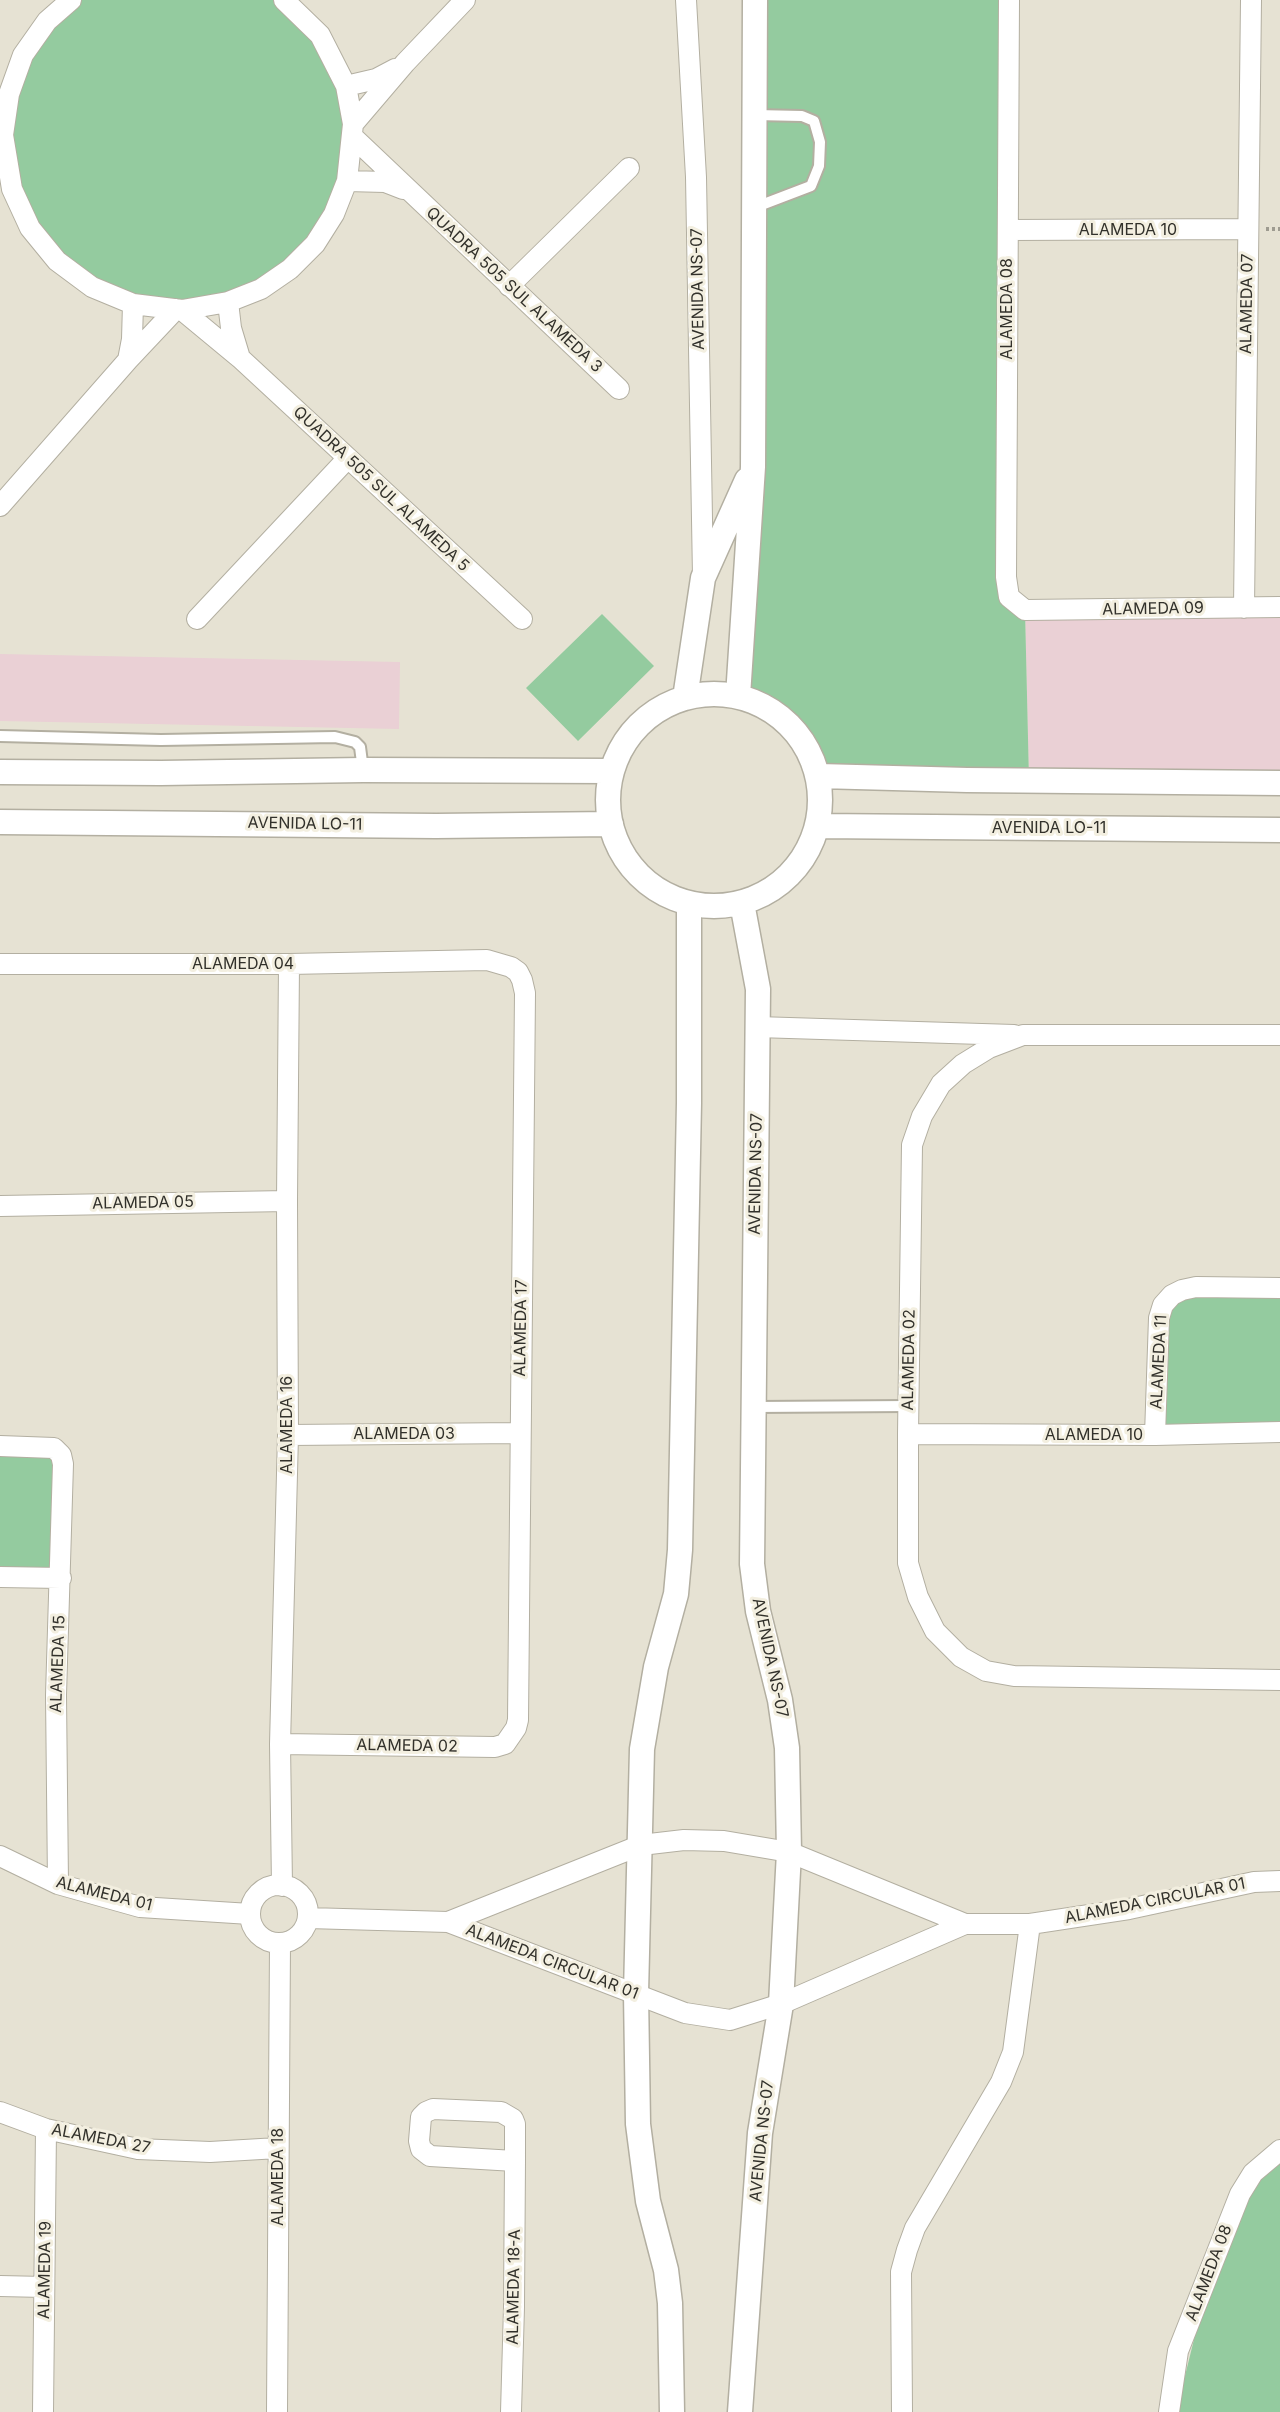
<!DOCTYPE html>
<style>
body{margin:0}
canvas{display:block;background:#e6e2d3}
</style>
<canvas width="1280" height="2412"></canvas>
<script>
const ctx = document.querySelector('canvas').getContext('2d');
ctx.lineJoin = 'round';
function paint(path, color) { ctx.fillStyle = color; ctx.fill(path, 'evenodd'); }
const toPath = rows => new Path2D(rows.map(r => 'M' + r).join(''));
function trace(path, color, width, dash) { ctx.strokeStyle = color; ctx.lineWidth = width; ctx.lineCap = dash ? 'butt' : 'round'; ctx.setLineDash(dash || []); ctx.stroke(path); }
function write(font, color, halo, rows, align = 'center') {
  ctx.font = font + ' Inter,sans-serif'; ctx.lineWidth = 6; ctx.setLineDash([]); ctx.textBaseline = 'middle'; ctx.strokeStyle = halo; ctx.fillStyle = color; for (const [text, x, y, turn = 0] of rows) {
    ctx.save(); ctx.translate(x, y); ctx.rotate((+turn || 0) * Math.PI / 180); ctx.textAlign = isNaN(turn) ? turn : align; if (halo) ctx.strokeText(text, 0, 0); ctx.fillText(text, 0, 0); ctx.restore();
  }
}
const commercial = toPath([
 [1025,610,1280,612,1280,784,1029,781],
 [0,654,400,662,399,729,0,721]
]);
const green = toPath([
 [78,0,284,0,346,86,348,173,290,269,228,302,133,304,57,261,5,159,9,94,47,21],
 [755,0,1010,0,1009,597,1025,610,1029,781,819,776,775,712,738,696],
 [602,614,654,666,578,741,526,688],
 [1280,1289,1280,1432,1155,1435,1159,1318,1182,1290],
 [0,1446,54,1448,61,1578,0,1577],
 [1280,2151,1280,2412,1176,2412,1214,2259,1253,2173]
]);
const path = toPath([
 [1266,229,1280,229]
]);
const service = toPath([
 [755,115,802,116,814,121,820,142,819,166,811,186,756,207],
 [0,736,161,740,335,737,355,742,360,747,363,770],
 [754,1407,909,1406]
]);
const minor = toPath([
 [71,0,47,21,23,55,9,94,3,135,12,189,30,228,57,261,92,287,133,304,182,310,228,302,261,289,290,269,315,244,334,214,347,181,353,124,346,86,320,35,284,0],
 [686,0,696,177,703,576],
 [1009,0,1006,577,1009,597,1025,610,1280,607],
 [346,86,376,79,395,69],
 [353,124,405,63,465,0],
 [353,137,619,389],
 [347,181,385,182,403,189],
 [1008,230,1248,229],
 [509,286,629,168],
 [228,302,231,328,240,358],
 [182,310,240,358,522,619],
 [128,360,132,339,133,304],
 [0,506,128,360,176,309],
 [1244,608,1251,0],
 [197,619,347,459],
 [0,964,289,964,487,960,511,967,518,972,522,980,525,993,518,1720,516,1728,505,1744,495,1747,280,1744],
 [757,1027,1014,1035],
 [1280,1035,1023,1035,989,1048,963,1064,941,1084,922,1116,912,1145,908,1434,908,1563,918,1597,935,1631,961,1657,986,1671,1014,1676,1280,1680],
 [0,1206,287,1201],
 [908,1434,1155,1435,1280,1432],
 [288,1435,520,1433],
 [1155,1435,1159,1318,1163,1305,1172,1295,1182,1290,1196,1287,1280,1288],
 [0,1446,54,1448,61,1455,63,1464,56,1695,58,1884],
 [0,1577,61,1578],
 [0,1856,58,1884,140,1907,250,1914],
 '250 1914a29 29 0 1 1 58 0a29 29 0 1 1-58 0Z',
 [282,1886,280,1744,288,1435,287,1201,289,964],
 [308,1918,448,1922,685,2013,730,2020,781,2004,965,1924],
 [448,1922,641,1845,684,1840,724,1841,789,1852,965,1924,1030,1924,1129,1909,1254,1882,1280,1881],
 [0,2112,46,2129,138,2149,210,2152,278,2148],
 [0,2286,44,2287],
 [43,2412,46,2129],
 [277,2412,280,1943],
 [511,2412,514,2307,515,2161,515,2124,513,2119,501,2112,433,2109,426,2112,421,2117,419,2141,421,2149,430,2156,515,2161],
 [902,2412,901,2272,907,2250,915,2228,1001,2082,1013,2052,1030,1924],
 [1169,2412,1178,2351,1240,2194,1253,2173,1280,2150]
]);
const tertiary = toPath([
 '608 800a106 106 0 1 1 212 0a106 106 0 1 1-212 0Z',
 [738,696,753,467,755,0],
 [685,698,703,578,747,480],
 [0,772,161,773,363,770,610,771],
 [819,776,967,780,1280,783],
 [0,822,436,826,611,824],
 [818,826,1280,830],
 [672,2412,670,2303,666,2270,648,2201,638,2124,636,1993,642,1749,656,1667,676,1594,680,1550,689,1103,689,903],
 [740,2412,760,2133,781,2004,789,1852,787,1748,780,1700,758,1611,752,1564,758,989,742,903]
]);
const streetNames = [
 ["ALAMEDA 10",1128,230],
 ["AVENIDA NS-07",698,289,-91],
 ["QUADRA 505 SUL ALAMEDA 3",514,290,43],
 ["ALAMEDA 07",1247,304,-89],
 ["ALAMEDA 08",1007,309,-90],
 ["QUADRA 505 SUL ALAMEDA 5",381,489,43],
 ["ALAMEDA 09",1153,609,-1],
 ["AVENIDA LO-11",305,824,1],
 ["AVENIDA LO-11",1049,828],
 ["ALAMEDA 04",243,964],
 ["AVENIDA NS-07",756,1174,-89],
 ["ALAMEDA 05",143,1203,-1],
 ["ALAMEDA 17",521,1328,-89],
 ["ALAMEDA 02",909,1360,-89],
 ["ALAMEDA 11",1159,1362,-87],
 ["ALAMEDA 16",287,1425,-90],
 ["ALAMEDA 03",404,1434],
 ["ALAMEDA 10",1094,1435],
 ["AVENIDA NS-07",770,1658,78],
 ["ALAMEDA 15",58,1664,-88],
 ["ALAMEDA 02",407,1746,1],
 ["ALAMEDA 01",104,1894,14],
 ["ALAMEDA CIRCULAR 01",1155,1901,-11],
 ["ALAMEDA CIRCULAR 01",552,1962,21],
 ["ALAMEDA 27",101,2139,11],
 ["AVENIDA NS-07",762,2141,-84],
 ["ALAMEDA 18",278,2177,-90],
 ["ALAMEDA 19",45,2270,-89],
 ["ALAMEDA 08",1209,2273,-69],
 ["ALAMEDA 18-A",514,2287,-89]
];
paint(commercial, '#ead0d5');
paint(green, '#94cb9f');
trace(service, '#b3afa1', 14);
trace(minor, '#b3afa1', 22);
trace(tertiary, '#b3afa1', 27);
trace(path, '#9e9b90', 4, [3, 3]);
trace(service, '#fff', 10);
trace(minor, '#fff', 20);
trace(tertiary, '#fff', 24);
write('16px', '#32312b', '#f3efe0', streetNames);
</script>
